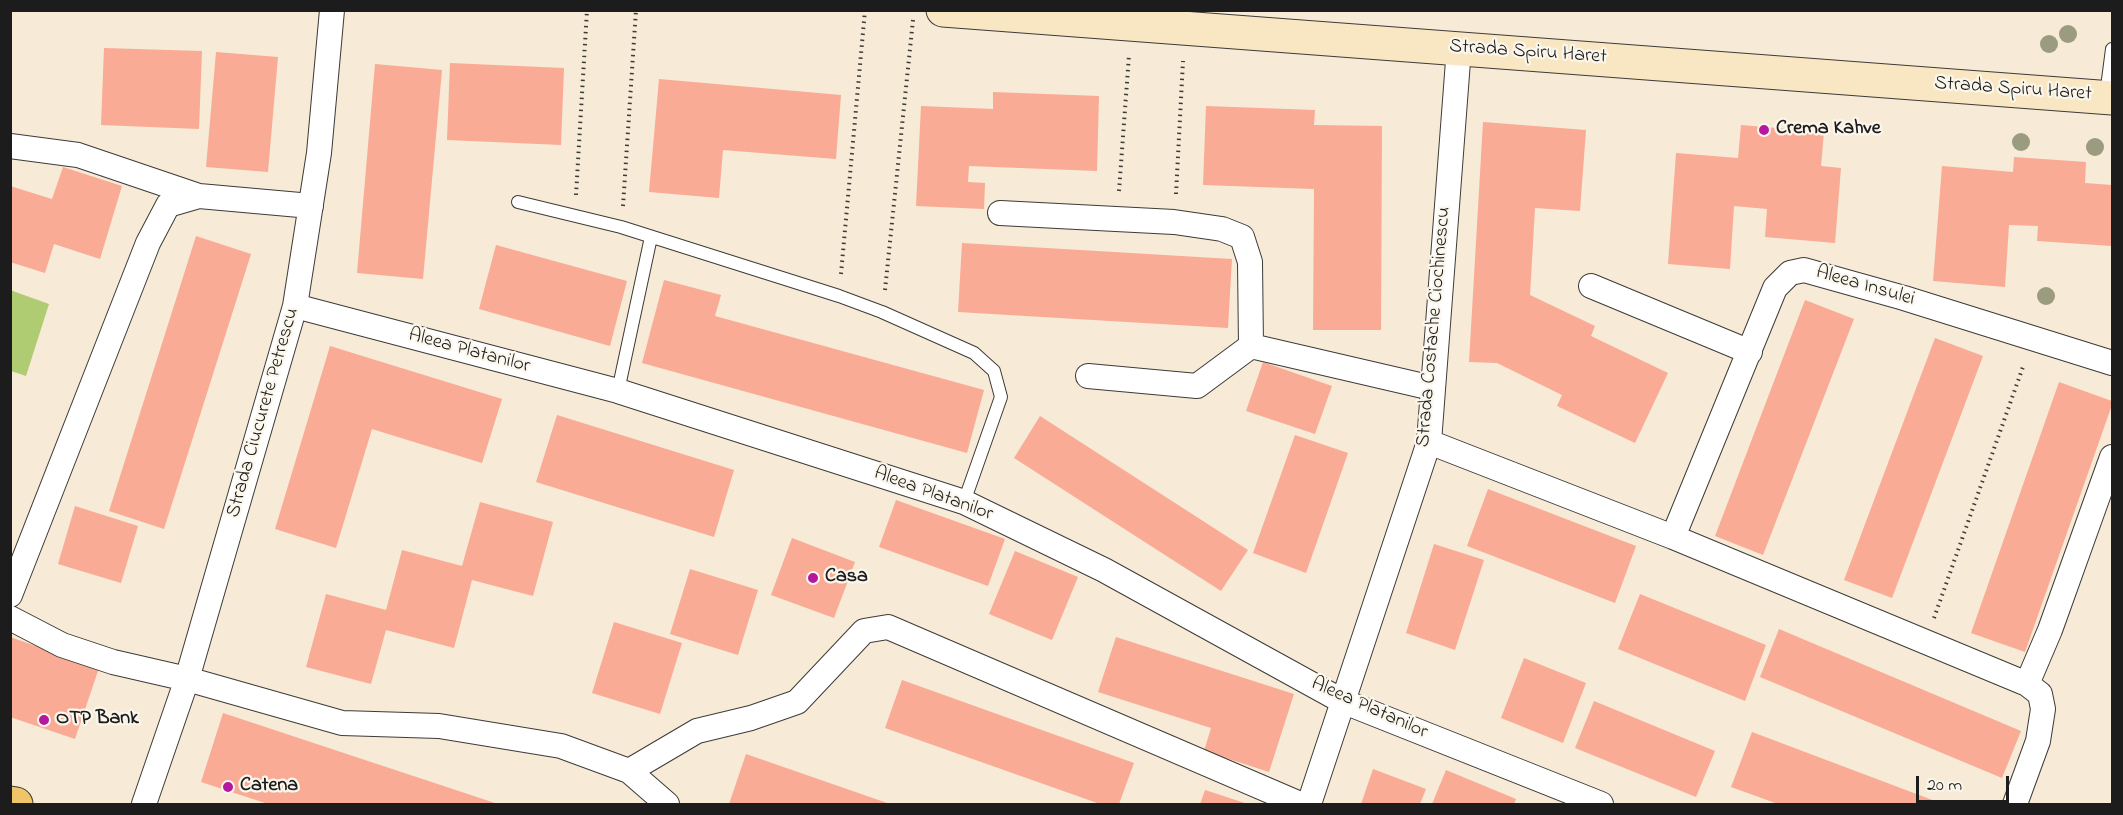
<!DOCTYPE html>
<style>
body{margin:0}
#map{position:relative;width:2123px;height:815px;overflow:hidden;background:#f7ead6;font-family:"Indie Flower",sans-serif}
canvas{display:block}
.frame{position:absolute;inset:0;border:12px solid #1c1c1c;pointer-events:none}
.scale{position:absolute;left:1916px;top:776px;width:93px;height:27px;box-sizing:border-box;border:3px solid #1c1c1c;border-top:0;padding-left:8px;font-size:18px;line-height:21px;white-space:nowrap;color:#1c1c1c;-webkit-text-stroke:4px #fbf7ec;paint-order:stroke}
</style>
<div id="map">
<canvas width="2123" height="815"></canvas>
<div class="frame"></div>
<div class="scale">20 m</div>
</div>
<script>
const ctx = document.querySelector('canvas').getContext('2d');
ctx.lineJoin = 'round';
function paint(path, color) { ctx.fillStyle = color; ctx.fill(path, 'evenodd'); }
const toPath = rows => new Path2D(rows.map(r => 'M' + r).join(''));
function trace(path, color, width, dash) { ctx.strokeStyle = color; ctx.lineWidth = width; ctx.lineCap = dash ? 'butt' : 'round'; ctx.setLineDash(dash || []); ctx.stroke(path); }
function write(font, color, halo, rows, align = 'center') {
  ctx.font = font + ' "Indie Flower",sans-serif'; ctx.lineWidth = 4.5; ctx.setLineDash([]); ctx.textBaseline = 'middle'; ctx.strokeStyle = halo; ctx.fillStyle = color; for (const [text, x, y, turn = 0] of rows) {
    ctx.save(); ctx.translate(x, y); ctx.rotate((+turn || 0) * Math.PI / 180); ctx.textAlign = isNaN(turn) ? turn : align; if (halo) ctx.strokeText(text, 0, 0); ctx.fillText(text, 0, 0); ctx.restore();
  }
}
const green = toPath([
 [10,290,49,304,26,376,11,371]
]);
const building = toPath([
 [104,48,202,51,199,129,101,125],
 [216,52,278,57,268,172,206,167],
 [450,63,564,68,561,145,447,140],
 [375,64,442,70,423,279,357,273],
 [659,79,841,95,836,159,723,150,719,198,649,192],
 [993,92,1099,96,1097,171,969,166,968,182,985,183,984,209,916,206,921,106,993,109],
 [1206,106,1315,110,1314,125,1382,126,1381,330,1313,330,1314,189,1203,185],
 [1483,122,1586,130,1580,211,1535,208,1530,295,1595,326,1591,336,1668,373,1635,443,1557,406,1562,395,1497,363,1469,362],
 [1741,125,1824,132,1821,166,1841,168,1835,243,1765,237,1767,209,1734,206,1730,269,1668,264,1676,153,1738,158],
 [2014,157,2086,162,2085,183,2112,185,2112,246,2037,241,2038,226,2009,225,2005,287,1933,281,1942,166,2013,172],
 [63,167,122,186,100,259,54,244,45,273,10,262,10,186,52,199],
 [196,236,251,254,164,529,109,511],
 [962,243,1232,259,1228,328,958,312],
 [496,245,627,281,610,346,479,309],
 [664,280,721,295,715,316,984,390,967,453,642,363],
 [1805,300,1854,319,1763,555,1715,536],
 [1935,338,1983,356,1892,598,1844,580],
 [330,346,502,399,482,463,372,429,336,548,275,529],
 [1263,362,1332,386,1315,434,1246,411],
 [2059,382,2112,401,2112,405,2025,652,1971,633],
 [557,415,734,470,714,537,536,482],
 [1040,416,1248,550,1221,591,1014,458],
 [1295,435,1348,453,1306,573,1253,553],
 [1488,489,1636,546,1615,603,1467,546],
 [896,500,1005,539,988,586,879,547],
 [480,502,553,522,533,596,472,580,454,648,386,630,371,684,306,667,326,594,386,610,402,550,462,566],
 [75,506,138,526,121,583,58,564],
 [792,538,855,562,834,618,771,595],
 [1434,544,1484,560,1455,650,1406,633],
 [1015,551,1078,577,1052,640,989,614],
 [690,569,758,590,738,655,670,634],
 [1640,594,1766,645,1745,701,1618,649],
 [614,622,682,643,660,714,592,693],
 [1779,629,2021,731,2002,778,1760,677],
 [10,637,99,668,75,739,10,717],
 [1116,637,1294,694,1269,772,1204,751,1211,728,1098,692],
 [1524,658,1586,683,1563,743,1501,718],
 [902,680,1134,763,1119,804,1100,804,885,728],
 [1594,701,1715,751,1696,797,1575,748],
 [223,713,498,804,268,804,201,782],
 [1752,732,1943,804,1778,804,1731,787],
 [746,754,890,804,729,804],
 [1373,769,1426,789,1420,804,1361,804],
 [1446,770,1516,799,1514,804,1432,804],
 [1205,790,1248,804,1200,804]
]);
const path = toPath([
 [1119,191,1129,55],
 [1176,194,1183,61],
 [576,195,587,10],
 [623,206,636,10],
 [841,274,865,10],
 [885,290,913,20],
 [1934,618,2024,364]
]);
const lane = toPath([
 [2106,95,2112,49],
 [518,202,621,227,839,296,882,312,974,353,994,371,1001,397,964,502],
 [618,391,651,237]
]);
const street = toPath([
 [10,146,78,155,199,196],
 [1000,213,1174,222,1222,229,1242,237,1250,262,1251,346,1432,388],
 [1591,286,1750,352],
 [295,306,618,391,964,502,1104,570,1342,701,1601,804],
 [1088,376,1197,386,1251,346],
 [1429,442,1673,537,2027,684,2040,694,2043,709,2038,741,2015,804],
 [1673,537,1775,288,1790,273,1804,270,1904,298,2112,363],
 [10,595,148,243,168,205,199,196,311,206],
 [10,618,62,645,113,662,187,679,342,723,439,726,561,746,629,771,667,804],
 [2027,684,2050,630,2112,457],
 [629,771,697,731,751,718,797,702,864,631,888,627,1300,804],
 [144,804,187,679,295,306,319,153,332,10],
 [1309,804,1429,442,1459,48]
]);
const secondary = toPath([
 [943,10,2112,98]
]);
const primary = toPath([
 [10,803,16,804]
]);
const trees = [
 [2068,34],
 [2049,44],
 [2021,142],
 [2095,147],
 [2046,296]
];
const markers = [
 [1764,130,6,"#b5179e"],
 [813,578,6,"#b5179e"],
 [44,720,6,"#b5179e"],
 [228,787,6,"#b5179e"]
];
const streetNames = [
 ["Strada Spiru Haret",1528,53,4],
 ["Strada Spiru Haret",2013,90,4],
 ["Aleea Insulei",1865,287,16],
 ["Strada Costache Ciochinescu",1435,327,-85],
 ["Aleea Platanilor",469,352,15],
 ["Strada Ciucurete Petrescu",264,413,-74],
 ["Aleea Platanilor",933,495,20],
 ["Aleea Platanilor",1369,709,24]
];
const poiNames = [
 ["Crema Kahve",1776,130],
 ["Casa",825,578],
 ["OTP Bank",56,720],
 ["Catena",240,787]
];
paint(green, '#b0cc73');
paint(building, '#f9ab96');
trace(lane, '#3d3b38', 14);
trace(street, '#3d3b38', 26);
trace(secondary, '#3d3b38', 35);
trace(primary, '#3d3b38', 35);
trace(path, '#3d3b38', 4, [1.5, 4.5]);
trace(lane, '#fff', 12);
trace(street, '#fff', 24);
trace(secondary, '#f9e7c3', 33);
trace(primary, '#f0c469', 33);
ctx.fillStyle = '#9b9b80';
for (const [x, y] of trees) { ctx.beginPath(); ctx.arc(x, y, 9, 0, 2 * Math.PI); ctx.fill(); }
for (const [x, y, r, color] of markers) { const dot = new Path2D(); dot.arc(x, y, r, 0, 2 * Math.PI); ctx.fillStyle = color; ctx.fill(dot); trace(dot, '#fbf7ec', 2); }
write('20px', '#1c1c1c', '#fbf7ec', streetNames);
write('bold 20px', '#1c1c1c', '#fbf7ec', poiNames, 'left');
</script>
